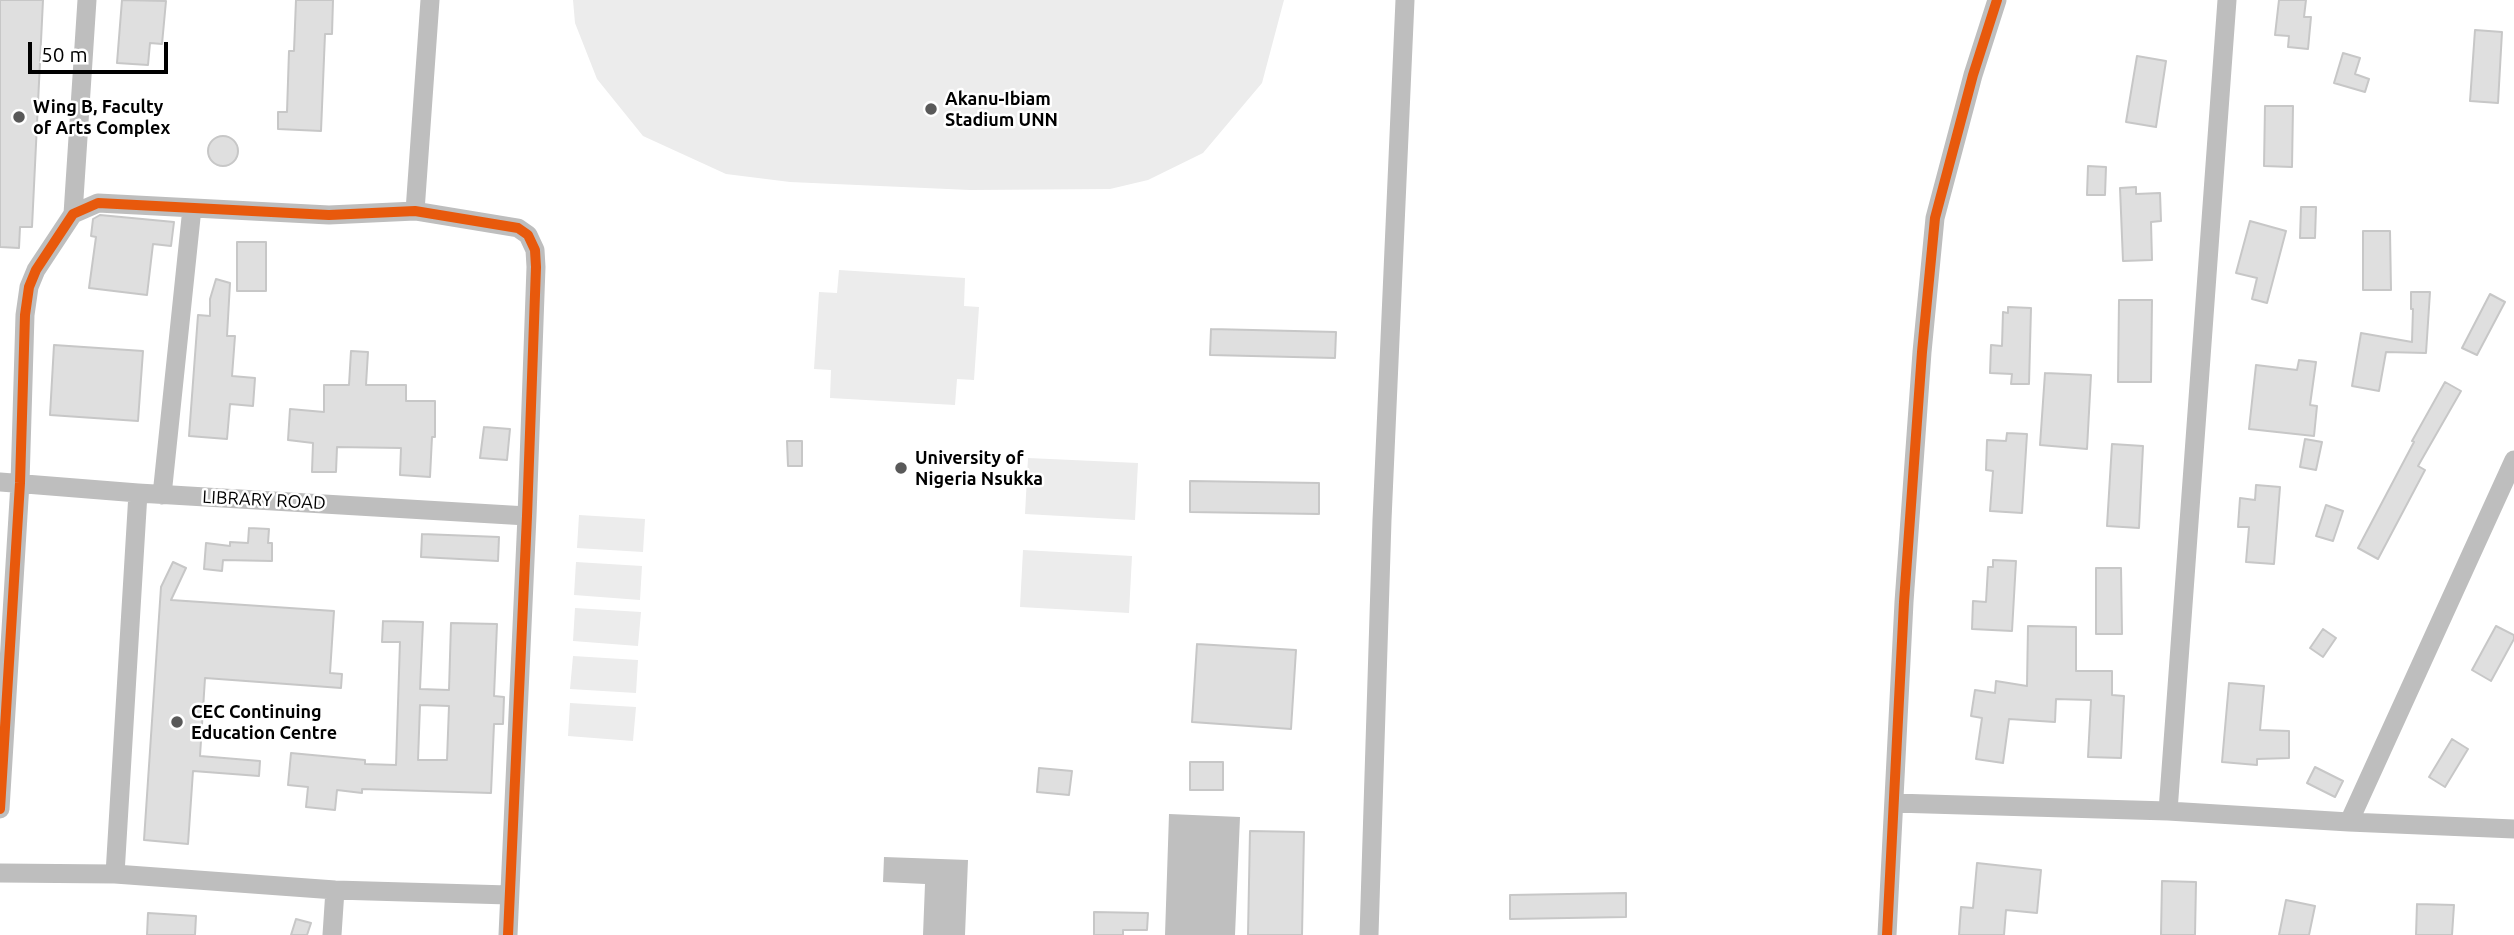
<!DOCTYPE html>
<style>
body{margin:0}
#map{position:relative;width:2514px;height:935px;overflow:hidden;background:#fff;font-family:Ubuntu,sans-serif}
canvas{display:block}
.scale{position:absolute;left:28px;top:42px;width:140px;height:32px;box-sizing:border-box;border:4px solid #000;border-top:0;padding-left:9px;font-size:21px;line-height:24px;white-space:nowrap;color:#000;-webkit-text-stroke:5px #fff;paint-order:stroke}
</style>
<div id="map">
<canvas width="2514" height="935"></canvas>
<div class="scale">50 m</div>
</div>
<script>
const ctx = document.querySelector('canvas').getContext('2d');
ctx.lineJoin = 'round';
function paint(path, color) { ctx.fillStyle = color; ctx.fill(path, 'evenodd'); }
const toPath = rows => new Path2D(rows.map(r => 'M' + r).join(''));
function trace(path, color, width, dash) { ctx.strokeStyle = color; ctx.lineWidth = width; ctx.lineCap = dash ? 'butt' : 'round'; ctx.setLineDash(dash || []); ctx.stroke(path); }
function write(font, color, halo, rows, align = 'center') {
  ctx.font = font + ' Ubuntu,sans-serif'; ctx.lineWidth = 5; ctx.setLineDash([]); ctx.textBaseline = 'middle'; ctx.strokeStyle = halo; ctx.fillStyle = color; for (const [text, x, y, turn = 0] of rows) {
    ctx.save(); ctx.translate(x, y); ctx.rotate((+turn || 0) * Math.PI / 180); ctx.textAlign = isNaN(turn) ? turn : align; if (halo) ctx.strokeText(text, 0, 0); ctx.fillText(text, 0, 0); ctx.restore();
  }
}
const green = toPath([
 [573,0,1284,0,1262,83,1203,153,1148,180,1110,189,970,190,790,182,726,174,643,136,597,79,575,23],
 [839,270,965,278,964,306,979,307,974,380,957,379,955,405,830,398,831,370,814,369,819,292,837,293],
 [1028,458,1138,463,1135,520,1025,514],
 [579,515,645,519,643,552,577,548],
 [1023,550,1132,556,1129,613,1020,607],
 [576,562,642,566,640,600,574,595],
 [575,608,641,612,638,646,573,641],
 [573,656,638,660,636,693,570,689],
 [570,703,636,707,633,741,568,736]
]);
const water = toPath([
 [1169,814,1240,817,1235,935,1165,935],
 [884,857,968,860,965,935,923,935,925,884,883,882]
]);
const building = toPath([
 [0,0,43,0,32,227,20,227,19,248,0,247,0,0],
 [122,0,166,1,162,44,150,43,148,65,117,63,122,0],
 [296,0,333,0,332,34,325,34,321,131,278,129,278,112,287,112,289,51,294,51,296,0],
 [2279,0,2306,0,2304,17,2311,17,2308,49,2288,47,2289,36,2275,35,2279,0],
 [2475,30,2502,32,2498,103,2470,101,2475,30],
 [2343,53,2360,58,2355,74,2369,79,2365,92,2334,83,2343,53],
 [2137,56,2166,61,2156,127,2126,122,2137,56],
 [2265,106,2293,106,2292,167,2264,166,2265,106],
 '208 151a15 15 0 1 1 30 0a15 15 0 1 1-30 0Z',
 [2088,166,2106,167,2105,195,2087,195,2088,166],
 [2136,187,2136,194,2160,193,2161,221,2151,222,2152,260,2123,261,2120,188,2136,187],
 [2301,207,2316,207,2315,238,2300,238,2301,207],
 [100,215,174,222,171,246,153,244,147,295,89,288,96,237,91,236,93,219,100,215],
 [2250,221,2286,231,2267,303,2252,299,2257,278,2236,273,2250,221],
 [2363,231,2390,231,2391,290,2363,290,2363,231],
 [237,242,266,242,266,291,237,291,237,242],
 [216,279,230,283,227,336,235,336,232,376,255,378,253,406,230,404,227,439,189,436,198,315,210,316,210,299,216,279],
 [2411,292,2430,292,2426,353,2386,352,2379,391,2352,386,2361,333,2412,342,2413,309,2411,309,2411,292],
 [2490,294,2505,302,2477,355,2462,348,2490,294],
 [2119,300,2152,300,2151,382,2118,382,2119,300],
 [2008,307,2031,308,2029,384,2011,384,2012,374,1990,373,1991,345,2002,346,2003,312,2008,313,2008,307],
 [1211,329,1336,332,1335,358,1210,355,1211,329],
 [54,345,143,351,138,421,50,415,54,345],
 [351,351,368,352,366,385,406,385,406,401,435,401,435,437,432,437,430,477,400,475,401,448,337,447,336,472,312,472,313,443,288,440,290,409,324,412,324,385,349,385,351,351],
 [2299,360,2316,362,2310,405,2317,406,2314,436,2249,429,2256,365,2297,370,2299,360],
 [2045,373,2091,375,2087,449,2040,445,2045,373],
 [2445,382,2461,391,2418,466,2425,470,2378,559,2358,548,2414,442,2412,441,2445,382],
 [484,427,510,429,507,460,480,458,484,427],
 [2007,433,2027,434,2022,513,1990,511,1993,471,1986,470,1987,440,2006,441,2007,433],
 [2305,439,2322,442,2316,470,2300,467,2305,439],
 [787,441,802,441,802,466,788,466,787,441],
 [2112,444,2143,446,2139,528,2107,526,2112,444],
 [1190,481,1319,483,1319,514,1190,512,1190,481],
 [2256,485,2280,487,2274,564,2246,562,2249,527,2238,527,2240,498,2255,500,2256,485],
 [2326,505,2343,511,2333,541,2316,536,2326,505],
 [249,528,269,529,268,543,272,543,272,561,223,560,222,571,204,569,206,543,230,546,230,542,248,543,249,528],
 [422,534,499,537,498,561,421,557,422,534],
 [1993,560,2016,561,2012,631,1972,629,1973,601,1986,602,1988,567,1993,567,1993,560],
 [173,562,186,568,171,600,334,611,330,673,342,674,341,688,205,678,200,756,260,761,259,776,193,771,188,844,144,840,161,587,173,562],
 [2096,568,2121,568,2122,634,2096,634,2096,568],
 [383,621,423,622,420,689,449,690,451,623,497,624,494,696,504,697,503,724,494,724,491,793,362,789,362,793,337,790,335,810,306,807,308,787,288,785,291,753,365,760,365,764,396,765,400,642,382,642,383,621],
 [420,705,449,706,447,760,418,760,420,705],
 [2028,626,2076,627,2076,671,2112,671,2112,695,2124,696,2121,758,2088,757,2091,700,2056,699,2055,722,2009,719,2003,763,1976,759,1982,718,1971,716,1975,690,1995,693,1996,681,2027,686,2028,626],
 [2496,626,2514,635,2514,639,2491,681,2472,670,2496,626],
 [2323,629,2336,638,2323,657,2310,648,2323,629],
 [1197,644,1296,650,1291,729,1192,722,1197,644],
 [2229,683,2264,686,2260,730,2289,731,2289,758,2257,759,2257,765,2222,762,2229,683],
 [2452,739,2468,749,2445,787,2429,777,2452,739],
 [1190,762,1223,762,1223,790,1190,790,1190,762],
 [2315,767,2343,781,2335,797,2307,783,2315,767],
 [1039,768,1072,771,1069,795,1037,792,1039,768],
 [1250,831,1304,832,1302,935,1248,935,1250,831],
 [1977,863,2041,870,2037,913,2006,910,2004,935,1959,935,1961,907,1973,908,1977,863],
 [2162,881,2196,882,2195,935,2161,935,2162,881],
 [1626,893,1626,917,1510,919,1510,895,1626,893],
 [2286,900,2315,906,2309,935,2279,935,2286,900],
 [2417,904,2454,905,2452,935,2416,935,2417,904],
 [1094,912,1148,913,1147,930,1123,930,1123,935,1094,935,1094,912],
 [148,913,196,916,195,935,147,935,148,913],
 [296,919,311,923,307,935,291,935,296,919]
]);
const minor = toPath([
 [415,211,430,0],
 [73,214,87,0],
 [0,482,138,493,527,516],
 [162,495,192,208],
 [1894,803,2168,811,2349,822,2514,829],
 [0,809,20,483,25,315,29,287,36,270,73,214,98,203,329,215,415,211,518,228,528,235,535,250,536,267,527,516,508,935],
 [2168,811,2227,0],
 [2349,822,2514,460],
 [0,873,115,874,138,493],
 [115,874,335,890,509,895],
 [332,935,335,890],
 [1369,935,1382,520,1405,0],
 [1887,935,1904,602,1922,352,1935,218,1973,75,1997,0]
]);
const cycleway = toPath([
 [0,809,20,483,25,315,29,287,36,270,73,214,98,203,329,215,415,211,518,228,528,235,535,250,536,267,527,516,508,935],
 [1887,935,1904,602,1922,352,1935,218,1973,75,1997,0]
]);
const markers = [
 [931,109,7,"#595959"],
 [19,117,7,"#595959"],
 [901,468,7,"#595959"],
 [177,722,7,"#595959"]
];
const poiNames = [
 ["Akanu-Ibiam",945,99],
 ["Stadium UNN",945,120],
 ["Wing B, Faculty",33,107],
 ["of Arts Complex",33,128],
 ["University of",915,458],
 ["Nigeria Nsukka",915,479],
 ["CEC Continuing",191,712],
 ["Education Centre",191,733]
];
const streetNames = [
 ["LIBRARY ROAD",264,500,3]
];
paint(green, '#ececec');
paint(water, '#bfbfbf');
paint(building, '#dfdfdf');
trace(building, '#c7c7c7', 2);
trace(minor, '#bebebe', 19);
trace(cycleway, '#e8590c', 10);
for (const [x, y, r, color] of markers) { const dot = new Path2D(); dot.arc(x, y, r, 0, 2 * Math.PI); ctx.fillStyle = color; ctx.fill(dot); trace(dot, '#fff', 2.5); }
write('bold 18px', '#000', '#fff', poiNames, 'left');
write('18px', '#000', '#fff', streetNames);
</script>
